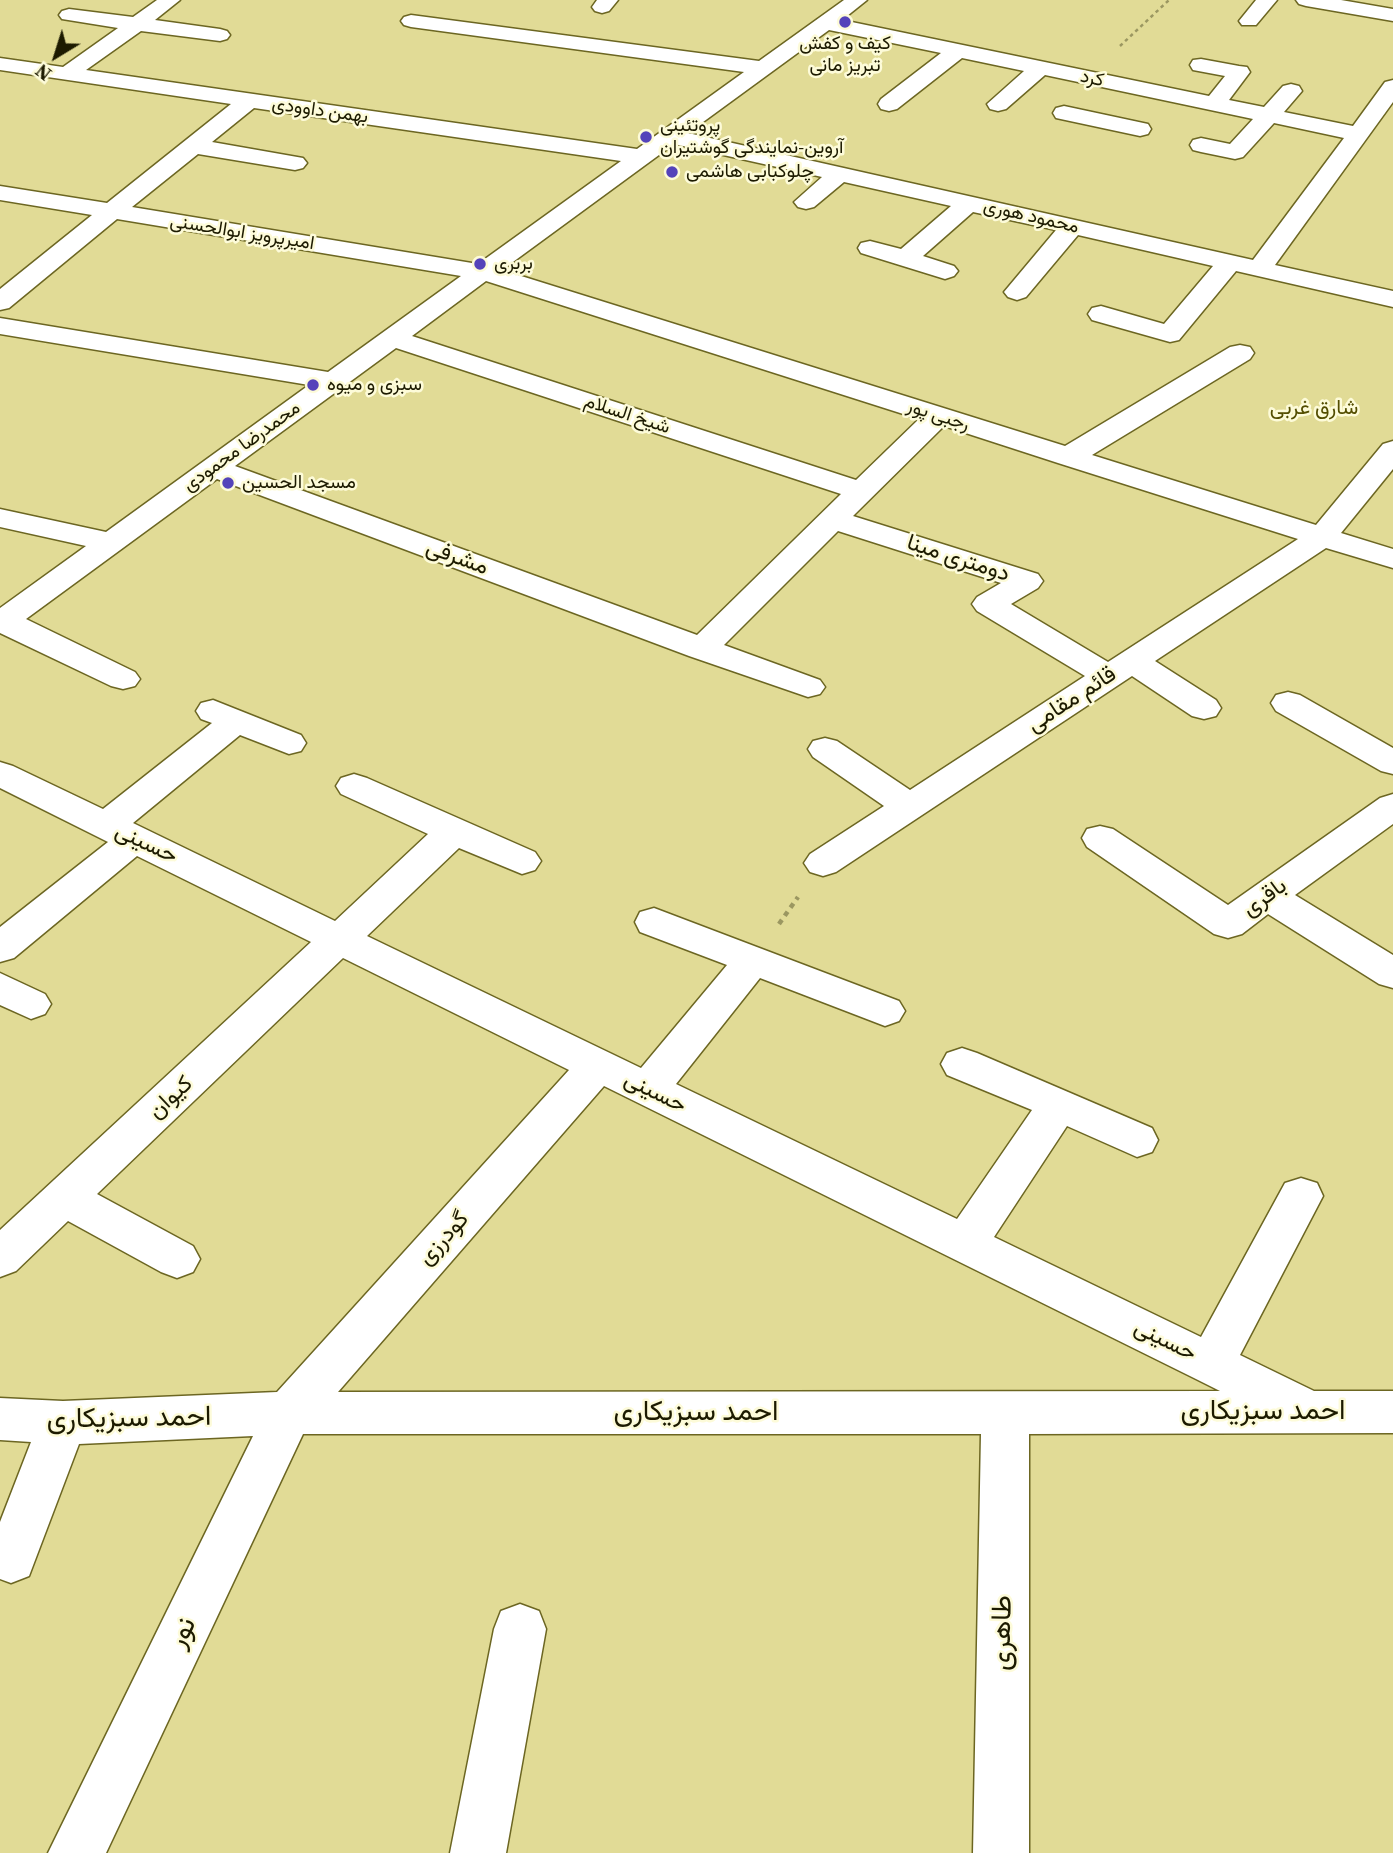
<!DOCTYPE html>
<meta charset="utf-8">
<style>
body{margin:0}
#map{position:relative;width:1393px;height:1853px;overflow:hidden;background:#e1db96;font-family:"Source Serif 4",serif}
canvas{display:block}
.north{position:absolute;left:21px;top:21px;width:70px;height:70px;-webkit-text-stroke:5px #fdfbd9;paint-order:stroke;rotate:218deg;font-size:19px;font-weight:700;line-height:28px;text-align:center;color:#1c1a00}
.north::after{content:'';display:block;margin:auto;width:24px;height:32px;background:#1c1a00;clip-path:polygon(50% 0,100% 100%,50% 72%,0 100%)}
</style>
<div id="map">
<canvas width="1393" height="1853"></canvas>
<div class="north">N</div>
</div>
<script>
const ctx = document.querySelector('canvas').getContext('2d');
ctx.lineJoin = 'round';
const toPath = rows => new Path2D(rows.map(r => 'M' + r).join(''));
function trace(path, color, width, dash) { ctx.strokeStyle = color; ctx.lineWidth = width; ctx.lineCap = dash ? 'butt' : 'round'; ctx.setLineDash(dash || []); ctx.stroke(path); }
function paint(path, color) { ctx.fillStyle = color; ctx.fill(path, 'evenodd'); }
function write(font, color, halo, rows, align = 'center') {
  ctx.font = font + ' "Source Serif 4",Vazirmatn,serif'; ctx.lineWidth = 5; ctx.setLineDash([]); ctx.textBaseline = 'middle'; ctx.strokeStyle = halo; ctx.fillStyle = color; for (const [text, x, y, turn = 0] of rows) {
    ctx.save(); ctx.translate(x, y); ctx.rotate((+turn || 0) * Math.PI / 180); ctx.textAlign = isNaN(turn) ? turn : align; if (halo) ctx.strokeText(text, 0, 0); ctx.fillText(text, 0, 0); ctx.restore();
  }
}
const pathFar1 = toPath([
 [1120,46,1169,0]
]);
const path = toPath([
 [779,924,798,897]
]);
const minor = toPath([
 [157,0,180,0,155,20,220,29,227,31,230,35,227,39,220,41,141,31,86,70,637,149,744,72,411,27,404,25,401,21,404,17,411,15,759,61,844,0,867,0,842,20,1209,96,1225,76,1193,70,1190,65,1193,60,1201,59,1239,66,1247,67,1250,72,1229,100,1264,107,1283,86,1291,84,1299,86,1302,91,1284,112,1353,126,1385,82,1393,80,1393,102,1275,265,1393,291,1393,307,1236,271,1179,340,1170,342,1092,320,1088,314,1092,308,1101,306,1164,324,1213,266,1078,235,1026,297,1017,300,1008,297,1004,292,1056,230,973,212,923,256,954,266,958,271,954,276,945,279,861,253,858,248,861,243,870,241,901,249,951,206,844,182,814,207,806,209,798,207,794,202,822,177,674,144,502,270,1065,446,1230,347,1240,345,1250,347,1254,353,1250,359,1092,455,1316,525,1383,444,1393,441,1393,469,1341,533,1393,549,1393,568,1326,548,1155,661,1216,700,1221,708,1216,716,1204,719,1192,716,1132,676,836,872,823,876,810,872,804,863,810,854,884,806,813,757,808,749,813,741,825,738,837,741,910,790,1085,676,977,611,972,604,977,597,1001,583,838,531,724,645,820,680,825,687,820,694,808,697,689,656,217,479,26,619,135,672,140,679,135,686,123,689,111,686,0,633,0,608,86,546,0,527,0,509,106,532,309,385,0,334,0,318,328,372,461,276,117,219,9,308,0,310,0,289,92,215,0,200,0,186,107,203,231,104,0,70,0,58,63,67,118,28,62,19,59,15,62,11,69,9,133,17,157,0],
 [829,30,941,53,881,99,878,104,881,109,889,111,897,109,962,58,1024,71,987,104,990,109,998,111,1006,109,1045,75,1253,119,1230,144,1201,138,1193,140,1190,145,1193,150,1201,152,1235,159,1243,157,1274,123,1344,138,1253,260,688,133,829,30],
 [254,108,621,161,478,264,132,207,198,154,295,170,303,168,307,163,303,158,212,142,254,108],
 [486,281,919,419,856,480,412,336,486,281],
 [396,348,841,494,697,635,235,466,396,348],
 [944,426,1058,463,1298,539,1108,662,1011,604,1038,588,1043,581,1038,574,853,516,944,426],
 [597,0,618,0,609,11,602,13,595,11,592,7,597,0],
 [1256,0,1277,0,1256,25,1242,25,1239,21,1256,0],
 [1296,0,1341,0,1393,9,1393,21,1306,6,1299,4,1296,0],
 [1064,106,1148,124,1151,129,1148,134,1140,136,1056,118,1053,113,1056,108,1064,106],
 [1288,692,1300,695,1393,748,1393,774,1381,771,1276,711,1271,703,1276,695,1288,692],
 [213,700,301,735,306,743,301,751,289,754,240,735,133,823,335,921,428,834,341,794,336,786,341,778,354,774,367,778,535,852,541,861,535,870,522,874,459,848,367,936,641,1068,727,965,640,932,635,922,640,912,654,908,899,1001,905,1011,899,1021,885,1026,760,978,676,1084,957,1219,1032,1110,947,1075,941,1064,947,1053,962,1048,977,1053,1152,1128,1158,1140,1152,1152,1137,1157,1067,1126,994,1237,1201,1337,1285,1183,1301,1178,1317,1183,1323,1196,1240,1355,1314,1391,1393,1391,1393,1433,1029,1434,1029,1853,973,1853,981,1434,303,1434,106,1853,48,1853,253,1436,79,1444,29,1576,11,1583,0,1579,0,1522,31,1442,0,1440,0,1398,63,1401,277,1392,569,1070,343,958,97,1194,193,1246,200,1259,193,1272,177,1278,161,1272,68,1221,16,1271,0,1277,0,1230,311,942,137,856,14,958,0,962,0,927,108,842,0,788,0,762,13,766,103,809,212,723,201,719,196,711,201,703,213,700],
 [604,1086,1194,1378,1220,1391,338,1392,604,1086],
 [1393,794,1393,824,1295,895,1393,955,1393,988,1379,984,1268,914,1242,934,1228,938,1214,934,1087,847,1082,838,1087,829,1100,826,1113,829,1228,905,1380,798,1393,794],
 [0,973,45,994,51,1004,45,1014,31,1019,0,1005,0,973],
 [520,1604,539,1611,546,1629,506,1853,450,1853,494,1629,501,1611,520,1604]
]);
const markers = [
 [845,22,7,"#5443ba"],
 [646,137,7,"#5443ba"],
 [672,172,7,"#5443ba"],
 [480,264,7,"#5443ba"],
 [313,385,7,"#5443ba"],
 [228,483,7,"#5443ba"]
];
const farPoinames = [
 ["کیف و کفش",845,44,"center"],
 ["تبریز مانی",845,66,"center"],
 ["پروتئینی",660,126],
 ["آروین-نمایندگی گوشتیران",660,148],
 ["چلوکبابی هاشمی",686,172],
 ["بربری",494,264],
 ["سبزی و میوه",327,385],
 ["مسجد الحسین",242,483]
];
const farStreetnames = [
 ["کرد",1092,79,12],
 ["بهمن داوودی",320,111,8],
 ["محمود هوری",1031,217,13],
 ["امیرپرویز ابوالحسنی",242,233,9],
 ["شیخ السلام",627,415,18],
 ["رجبی پور",938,416,18],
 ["محمدرضا محمودی",242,447,-36]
];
const farNeighbourhoodnames = [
 ["شارق غربی",1314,409]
];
const streetNames = [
 ["مشرفی",457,558,20],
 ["دومتری مینا",958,559,18],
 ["قائم مقامی",1072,700,-33],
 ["حسینی",146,844,25],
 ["باقری",1265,898,-36],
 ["حسینی",655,1093,26],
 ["کیوان",171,1098,-43],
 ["گودرزی",444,1239,-48],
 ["حسینی",1165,1341,26]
];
const nearStreetnames = [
 ["احمد سبزیکاری",1263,1412],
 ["احمد سبزیکاری",696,1413],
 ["احمد سبزیکاری",129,1419,-1],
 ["نور",183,1633,-64],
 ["طاهری",1003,1633,-89]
];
trace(minor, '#6c6622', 3);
trace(pathFar1, '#9b9761', 2.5, [3.5, 3.5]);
trace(path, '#9b9761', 4.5, [5, 5]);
paint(minor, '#fff');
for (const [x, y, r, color] of markers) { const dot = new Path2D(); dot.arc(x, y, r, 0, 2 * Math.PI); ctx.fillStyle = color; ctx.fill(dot); trace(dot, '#fdfbd9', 2.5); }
write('19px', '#1c1a00', '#fdfbd9', farPoinames, 'left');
write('19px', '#1c1a00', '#fdfbd9', farStreetnames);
write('21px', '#534d00', '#fdfbd9', farNeighbourhoodnames);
write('23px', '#1c1a00', '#fdfbd9', streetNames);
write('28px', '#1c1a00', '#fdfbd9', nearStreetnames);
</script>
